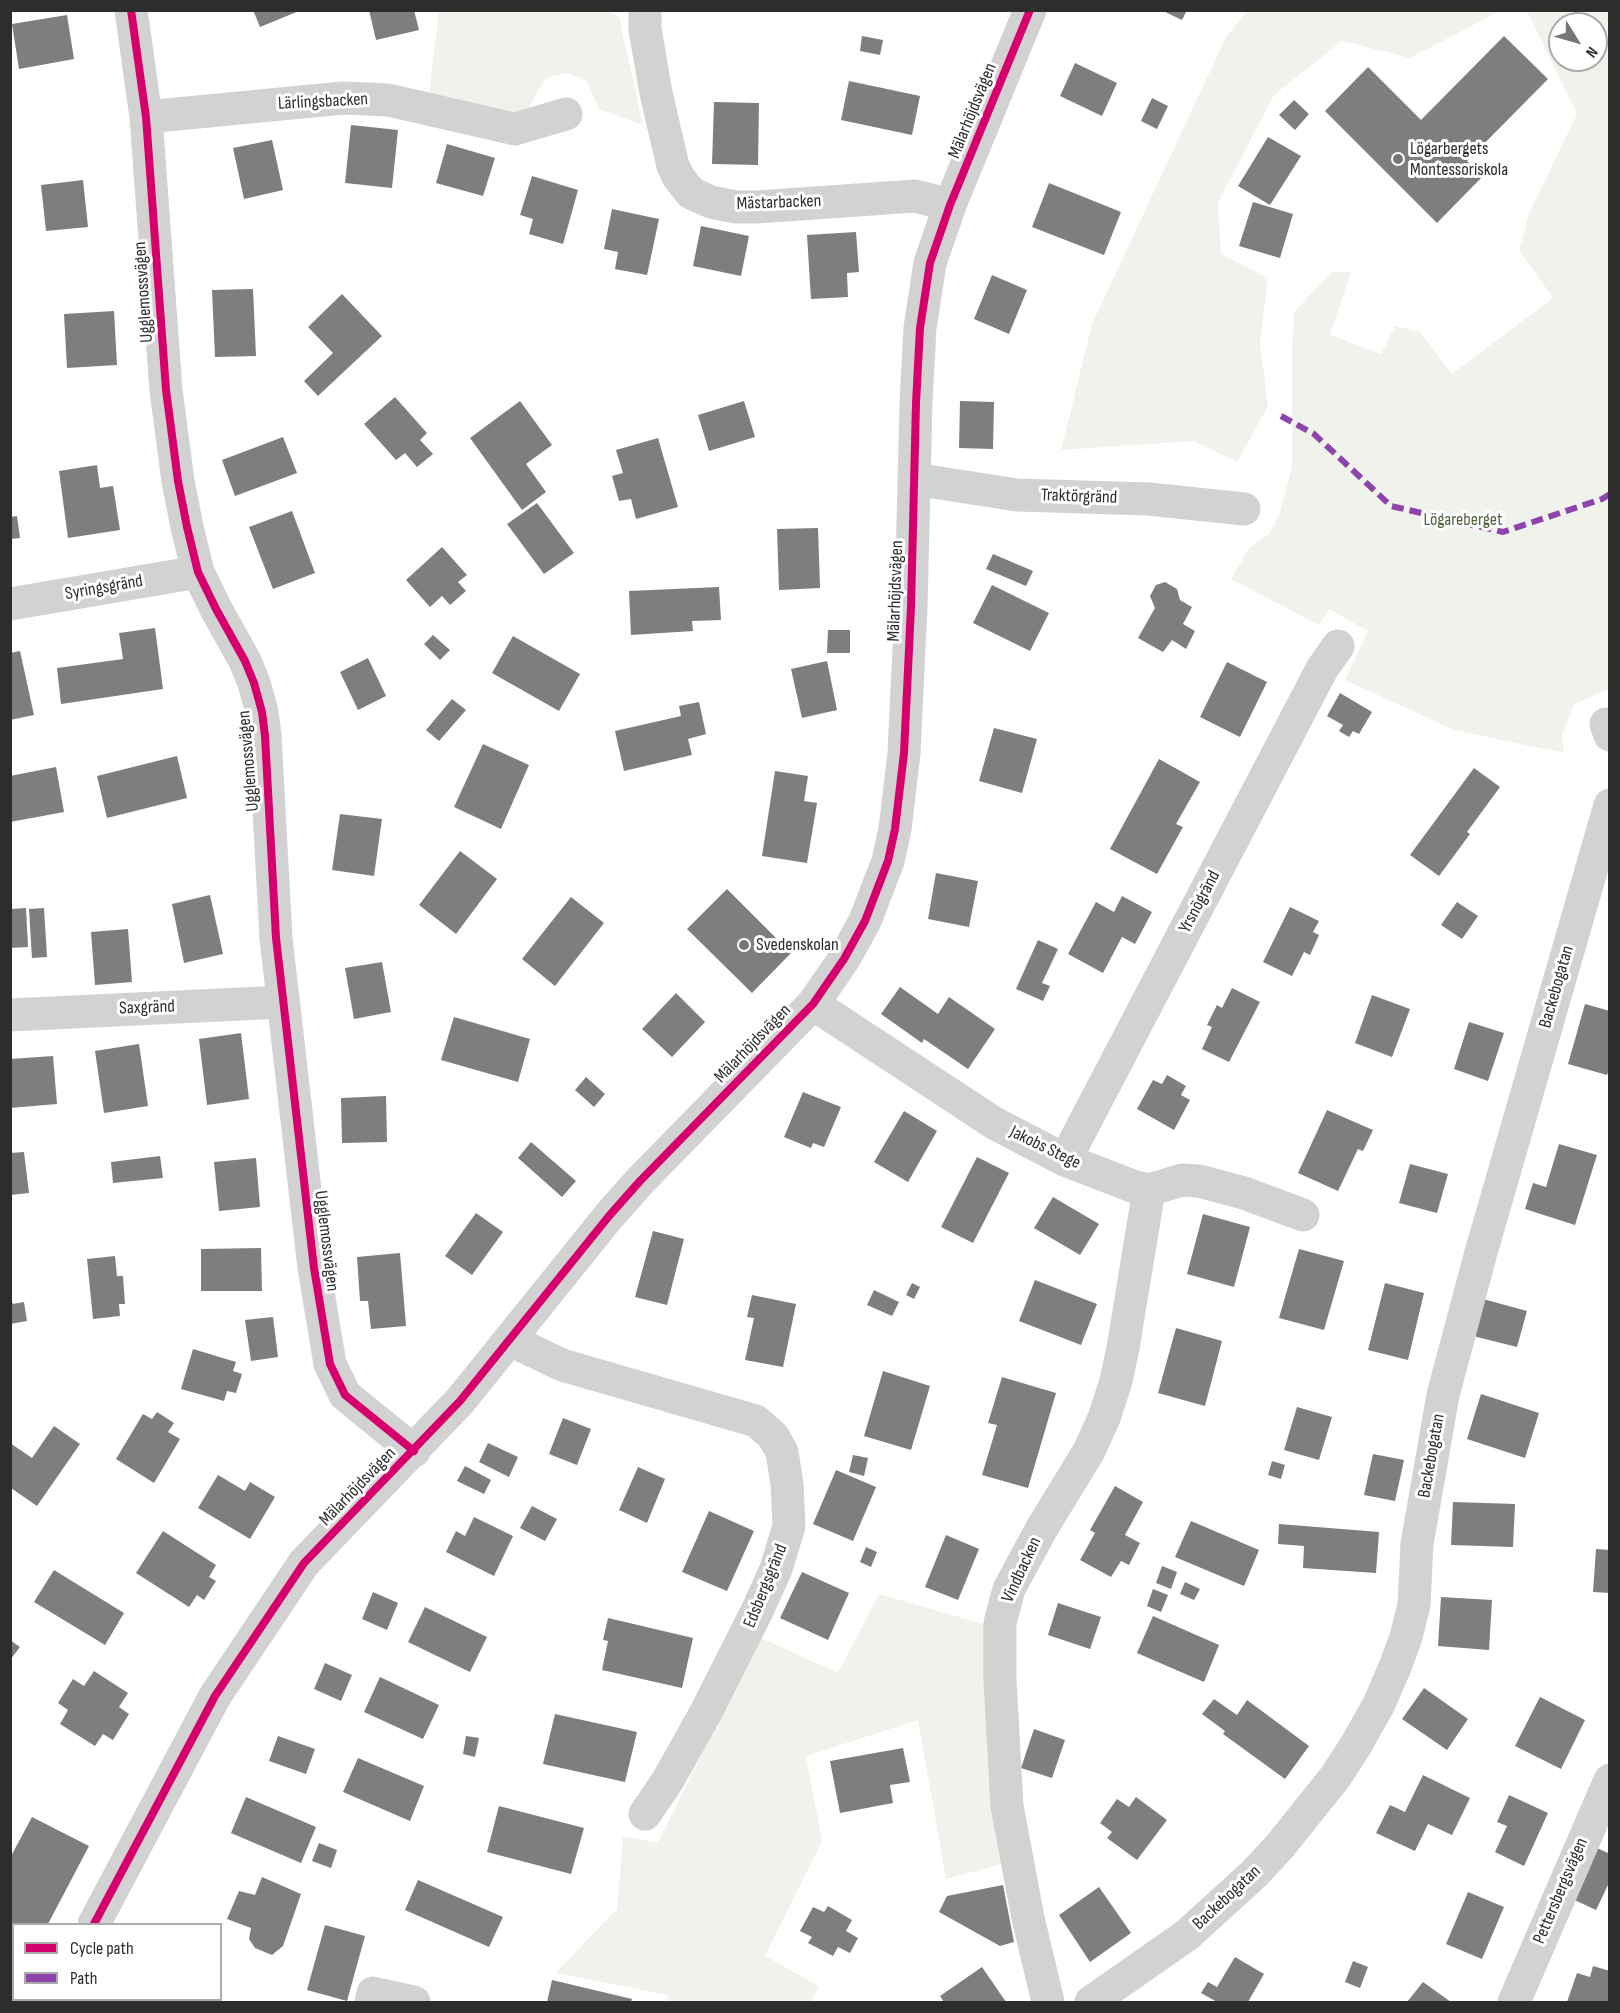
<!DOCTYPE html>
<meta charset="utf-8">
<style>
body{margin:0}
#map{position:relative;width:1620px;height:2013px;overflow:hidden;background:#fff;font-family:"Sofia Sans Condensed",sans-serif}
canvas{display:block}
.frame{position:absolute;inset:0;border:12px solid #2d2d2d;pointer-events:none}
.legend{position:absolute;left:12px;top:1923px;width:210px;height:78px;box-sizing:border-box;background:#fff;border:2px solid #ababab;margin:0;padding:8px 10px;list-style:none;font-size:18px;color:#2d2d2d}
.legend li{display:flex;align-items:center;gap:12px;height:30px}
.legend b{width:30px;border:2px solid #ababab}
.north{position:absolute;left:1548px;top:12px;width:60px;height:60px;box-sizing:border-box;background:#fff;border:2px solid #ababab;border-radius:50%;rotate:127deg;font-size:16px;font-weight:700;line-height:24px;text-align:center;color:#2d2d2d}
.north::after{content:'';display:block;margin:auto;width:21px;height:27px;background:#767676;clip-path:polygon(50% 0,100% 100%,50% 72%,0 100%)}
</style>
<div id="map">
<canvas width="1620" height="2013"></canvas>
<div class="frame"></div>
<ul class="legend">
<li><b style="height:8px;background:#d6006c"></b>Cycle path</li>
<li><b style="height:8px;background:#8e44ad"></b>Path</li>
</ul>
<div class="north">N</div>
</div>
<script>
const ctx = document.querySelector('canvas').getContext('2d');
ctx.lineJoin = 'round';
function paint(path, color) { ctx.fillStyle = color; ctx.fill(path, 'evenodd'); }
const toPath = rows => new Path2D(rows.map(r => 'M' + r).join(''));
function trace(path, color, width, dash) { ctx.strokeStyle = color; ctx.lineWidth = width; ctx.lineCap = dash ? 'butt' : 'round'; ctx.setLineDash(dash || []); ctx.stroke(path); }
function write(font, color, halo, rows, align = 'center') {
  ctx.font = font + ' "Sofia Sans Condensed",sans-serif'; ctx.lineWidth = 6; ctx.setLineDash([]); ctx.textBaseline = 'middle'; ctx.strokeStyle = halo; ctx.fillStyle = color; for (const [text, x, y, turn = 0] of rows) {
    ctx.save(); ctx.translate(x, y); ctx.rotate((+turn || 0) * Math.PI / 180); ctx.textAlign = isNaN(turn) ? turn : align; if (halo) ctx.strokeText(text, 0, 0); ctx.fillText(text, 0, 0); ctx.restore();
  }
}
const green = toPath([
 [1248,10,1500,11,1410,58,1342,41,1274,95,1218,203,1221,254,1268,278,1260,343,1268,406,1237,462,1194,441,1061,450,1092,324,1226,37],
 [439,11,609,11,619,17,643,125,599,109,587,81,568,73,548,77,537,92,526,114,429,93],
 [1527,11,1610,11,1609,689,1574,704,1562,736,1564,753,1454,730,1345,680,1368,631,1329,609,1319,625,1231,579,1249,548,1268,535,1279,516,1292,466,1292,349,1294,312,1331,272,1351,272,1330,335,1381,354,1395,326,1420,332,1452,374,1553,298,1519,250,1528,216,1577,114],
 [1560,24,1596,24,1596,60,1560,60],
 [879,1594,987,1625,1005,1863,946,1879,918,1720,806,1756,822,1841,765,1956,819,1986,811,2002,667,2002,668,1995,555,1973,617,1909,623,1836,658,1843,759,1637,838,1673]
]);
const building = toPath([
 [253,10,299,10,299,11,260,27],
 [369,10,414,10,419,30,376,40],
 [1161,10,1187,10,1182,20],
 [67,15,74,59,19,69,12,24],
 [862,36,883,40,880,55,860,51],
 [1504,36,1548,79,1467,161,1482,177,1437,223,1325,111,1368,67,1421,120],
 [1075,63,1117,83,1102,116,1060,96],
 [849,81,920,96,912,135,841,120],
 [1152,98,1168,106,1157,129,1141,121],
 [1294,100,1309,114,1295,130,1279,115],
 [714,102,759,103,758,165,712,164],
 [351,125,398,130,392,188,345,183],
 [1268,137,1301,156,1270,205,1238,186],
 [272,140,283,190,244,199,233,148],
 [447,144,495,158,483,196,436,183],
 [532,176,578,190,563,244,529,234,533,219,520,215],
 [83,180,88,227,46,231,41,185],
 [1049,183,1121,212,1104,255,1032,227],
 [1253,202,1293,214,1280,258,1239,246],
 [612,209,659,219,647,275,615,269,618,252,604,249],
 [701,226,749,236,741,276,693,266],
 [856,232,859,272,847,273,848,297,811,299,807,235],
 [992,275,1027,290,1009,334,974,319],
 [253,289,256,356,215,357,212,290],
 [342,294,382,336,318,396,304,381,333,353,308,327],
 [114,311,117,365,67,368,64,314],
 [395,397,427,433,420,440,433,454,417,467,405,453,396,460,364,424],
 [520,401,552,445,526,464,546,492,522,510,470,438],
 [744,401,755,437,709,451,698,415],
 [960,401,994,402,993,449,959,448],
 [283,437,297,473,235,496,222,460],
 [658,438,678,507,636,519,631,499,619,501,612,476,623,473,616,450],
 [97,465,100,488,113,486,120,530,68,538,59,471],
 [537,503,574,553,544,574,507,524],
 [292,511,315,573,273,589,249,527],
 [17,516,20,538,10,539,10,517],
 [818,528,820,588,779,590,777,529],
 [442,547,467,575,458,582,466,591,450,605,442,596,430,607,406,580],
 [993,554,1033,571,1026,586,986,569],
 [1165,582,1177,589,1180,600,1192,607,1183,624,1195,631,1186,649,1172,640,1163,652,1138,638,1155,608,1150,596,1156,585],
 [992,585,1049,613,1030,651,973,623],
 [719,587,721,620,692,621,693,631,631,635,629,591],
 [155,628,163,689,61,704,57,668,123,659,119,633],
 [828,630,850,630,850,653,827,653],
 [433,635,450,650,440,660,424,644],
 [513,636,580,674,559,711,492,673],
 [20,651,34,715,10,720,10,653],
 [368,658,386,696,358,710,340,672],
 [827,661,837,710,802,718,791,669],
 [1227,662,1267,682,1240,737,1200,717],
 [1340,693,1372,712,1359,734,1353,731,1349,737,1339,731,1343,725,1327,716],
 [452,699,466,710,439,741,426,730],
 [699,702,706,734,688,739,692,755,624,771,615,731,681,716,679,706],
 [994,728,1037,739,1022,793,979,781],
 [483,744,529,765,501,829,454,807],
 [177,756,187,798,107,818,97,776],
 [1159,759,1200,782,1176,824,1183,827,1157,874,1110,849],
 [56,767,64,812,10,822,10,776],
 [1474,768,1500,787,1467,832,1470,834,1439,876,1410,855],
 [775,771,808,776,804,801,817,803,807,863,762,856],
 [340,814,382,819,374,876,332,870],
 [460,851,497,879,456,934,419,905],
 [936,873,978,881,969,927,928,919],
 [727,889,791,953,752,993,687,929],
 [210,895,223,954,184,963,172,904],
 [1122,896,1152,912,1135,944,1122,937,1103,973,1068,954,1096,902,1114,912],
 [571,897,604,923,555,986,522,959],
 [1457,902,1478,916,1462,939,1441,925],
 [1290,907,1319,921,1313,932,1319,935,1310,955,1304,952,1292,976,1263,962],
 [26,908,28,947,10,948,10,909],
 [44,908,47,957,32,958,29,909],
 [128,929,132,982,95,985,91,932],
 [1038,940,1058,949,1042,983,1050,986,1043,1001,1016,989],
 [382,962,391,1012,354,1019,345,968],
 [900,987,938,1014,949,997,995,1029,968,1069,924,1039,922,1043,881,1014],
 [1232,988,1260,1002,1229,1062,1202,1049,1212,1027,1207,1025,1217,1005,1222,1008],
 [676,993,705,1022,672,1057,642,1029],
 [1372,995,1410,1009,1392,1057,1355,1043],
 [1585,1004,1610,1011,1610,1068,1607,1075,1568,1064],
 [454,1017,530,1039,518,1082,441,1060],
 [1469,1022,1504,1033,1488,1081,1454,1069],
 [241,1033,249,1099,207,1105,199,1039],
 [139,1044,148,1106,104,1113,95,1051],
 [53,1056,57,1104,10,1108,10,1059],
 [1167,1075,1186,1086,1181,1095,1190,1100,1174,1130,1137,1109,1153,1080,1162,1084],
 [586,1077,605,1094,594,1107,575,1090],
 [803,1092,841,1107,824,1147,813,1143,811,1148,784,1137],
 [386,1096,387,1142,342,1143,341,1098],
 [1327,1110,1373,1130,1363,1151,1358,1149,1338,1191,1298,1173],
 [904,1111,937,1131,908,1182,874,1162],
 [531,1142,576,1181,562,1197,518,1158],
 [1559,1144,1597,1155,1575,1225,1525,1209,1533,1183,1546,1187],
 [24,1152,29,1193,10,1195,10,1153],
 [160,1156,163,1178,113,1183,111,1162],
 [977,1157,1009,1173,973,1243,941,1227],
 [256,1158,260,1207,219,1211,214,1162],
 [1410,1164,1448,1174,1437,1213,1399,1203],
 [1053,1197,1099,1224,1080,1255,1034,1228],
 [476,1213,503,1232,472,1275,445,1256],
 [1203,1214,1250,1227,1234,1287,1187,1274],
 [653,1231,684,1239,667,1305,635,1297],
 [261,1248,262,1291,201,1291,201,1249],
 [1299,1249,1344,1261,1324,1330,1279,1318],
 [400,1253,406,1326,371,1329,368,1301,360,1301,357,1257],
 [115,1256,117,1276,123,1276,125,1304,119,1304,120,1316,93,1319,87,1259],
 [1035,1280,1097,1304,1081,1345,1019,1321],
 [912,1283,920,1287,914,1299,906,1295],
 [1385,1283,1424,1293,1408,1360,1368,1350],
 [874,1290,899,1302,892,1316,867,1305],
 [752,1295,796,1304,783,1367,745,1360,754,1318,747,1317],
 [10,1298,13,1304,24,1302,27,1321,10,1324],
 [1483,1299,1527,1311,1517,1347,1473,1336],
 [273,1317,278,1357,251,1361,245,1320],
 [1176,1328,1222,1341,1205,1406,1158,1393],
 [193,1349,236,1362,233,1371,242,1374,236,1393,227,1391,224,1401,181,1389],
 [883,1371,930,1386,911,1450,864,1436],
 [1002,1377,1056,1393,1028,1488,982,1475,997,1425,988,1423],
 [1481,1394,1539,1413,1525,1458,1467,1439],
 [1297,1407,1332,1417,1319,1460,1284,1450],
 [157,1412,174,1423,168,1432,180,1439,154,1483,116,1459,143,1414,152,1419],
 [563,1418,591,1429,577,1465,549,1454],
 [54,1426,80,1444,37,1506,11,1488,10,1443,32,1458],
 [488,1443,518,1457,509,1477,479,1462],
 [1373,1454,1404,1460,1395,1501,1364,1495],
 [853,1455,868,1458,864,1476,849,1472],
 [1272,1461,1285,1465,1281,1479,1268,1475],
 [465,1466,491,1480,484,1494,457,1481],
 [638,1467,665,1479,647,1523,619,1510],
 [836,1470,876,1487,853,1541,813,1524],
 [218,1475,245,1491,250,1482,275,1497,250,1539,198,1508],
 [1115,1486,1143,1502,1125,1535,1140,1543,1129,1565,1121,1561,1111,1577,1080,1560,1095,1533,1090,1530],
 [1453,1502,1515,1504,1513,1547,1451,1545],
 [532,1506,557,1519,545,1541,520,1528],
 [709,1511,754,1531,727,1591,682,1572],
 [474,1517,513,1536,494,1576,446,1552,456,1531,465,1536],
 [1191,1521,1259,1550,1244,1586,1175,1557],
 [1279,1524,1379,1532,1376,1573,1303,1568,1304,1546,1278,1544],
 [163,1531,216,1565,209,1577,216,1581,204,1600,197,1595,189,1607,136,1573],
 [946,1535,979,1549,958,1600,925,1587],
 [866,1547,877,1552,871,1567,860,1562],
 [1596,1549,1610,1550,1610,1593,1593,1592],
 [1162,1566,1177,1572,1171,1589,1156,1583],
 [54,1570,124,1613,105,1645,34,1602],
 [802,1572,849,1593,828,1640,780,1618],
 [1185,1582,1200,1589,1194,1600,1180,1594],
 [1153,1589,1168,1595,1161,1612,1147,1606],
 [373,1592,398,1603,387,1630,362,1619],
 [1441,1597,1492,1600,1489,1650,1438,1646],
 [1058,1603,1101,1617,1090,1649,1048,1635],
 [425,1607,487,1637,470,1672,408,1642],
 [1153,1616,1219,1645,1204,1682,1137,1653],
 [608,1618,693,1638,682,1688,602,1670,608,1641,603,1640],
 [10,1640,20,1647,10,1660],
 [325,1663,352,1675,341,1701,314,1689],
 [94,1671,128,1693,119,1707,129,1714,113,1740,103,1734,95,1746,60,1724,68,1710,58,1703,73,1679,84,1686],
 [380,1677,439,1705,423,1739,364,1712],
 [1424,1688,1468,1719,1447,1750,1402,1719],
 [1540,1697,1585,1720,1561,1769,1515,1746],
 [1214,1699,1237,1715,1247,1700,1309,1746,1285,1779,1223,1734,1225,1731,1202,1714],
 [555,1714,637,1732,625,1782,543,1764],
 [1034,1729,1065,1740,1052,1778,1021,1768],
 [278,1736,315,1749,306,1774,269,1761],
 [466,1736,479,1738,475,1757,463,1754],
 [903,1748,910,1782,890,1785,893,1803,840,1813,830,1761],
 [358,1758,424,1786,410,1821,343,1792],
 [1423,1775,1470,1798,1452,1835,1428,1824,1415,1851,1376,1833,1390,1805,1405,1812],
 [1509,1795,1548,1813,1524,1866,1495,1852,1507,1826,1497,1822],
 [246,1797,316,1827,301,1863,231,1833],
 [1136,1797,1167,1820,1137,1860,1107,1838,1112,1832,1100,1823,1117,1799,1129,1807],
 [499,1806,584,1828,571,1874,487,1852],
 [32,1817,89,1846,48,1924,14,1924,14,1976,10,1974,10,1858],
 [319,1843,337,1850,331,1868,312,1861],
 [1593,1846,1610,1854,1610,1881,1596,1910,1568,1897],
 [262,1877,301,1894,283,1946,272,1955,255,1948,249,1939,251,1928,227,1919,239,1891,255,1895],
 [418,1880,503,1917,489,1947,405,1910],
 [1003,1885,1014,1942,1000,1946,939,1912,947,1896],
 [1099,1887,1131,1933,1090,1962,1059,1915],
 [1468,1892,1504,1907,1482,1959,1446,1944],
 [828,1906,852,1920,846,1931,858,1938,850,1953,838,1947,833,1956,808,1943,812,1937,800,1931,813,1907,824,1912],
 [325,1925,365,1936,347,2001,307,1990],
 [1235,1957,1264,1974,1248,2002,1217,2002,1201,1993,1208,1982,1217,1987],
 [1353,1961,1368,1967,1360,1988,1345,1982],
 [1593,1966,1610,1971,1610,2002,1567,2002,1577,1973,1590,1977],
 [982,1967,1006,2002,944,2002,940,1996],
 [552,1980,632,1999,631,2002,547,2002],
 [1423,1982,1451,2002,1407,2002],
 [119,2000,175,2000,173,2002,117,2002]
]);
const minor = toPath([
 [131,10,146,117,166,390,178,481,187,527,198,572,216,609,245,661,254,683,262,712,265,736,276,938,314,1268,330,1364,345,1395,414,1451],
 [645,10,645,29,656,93,673,166,679,178,691,193,711,202,736,207,757,207,915,196,950,205],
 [146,117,343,98,388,100,515,129,566,114],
 [914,479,1017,495,1149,499,1244,509],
 [10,604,198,572],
 [1606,724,1610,735],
 [813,1004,994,1123,1065,1160,1135,1187,1149,1190,1182,1180,1199,1181,1244,1193,1303,1215],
 [10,1015,283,1002],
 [1065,1160,1322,669,1338,646],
 [510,1340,562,1365,756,1421,773,1436,782,1452,787,1484,789,1526,776,1569,757,1611,706,1712,668,1780,645,1814],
 [94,1924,215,1696,304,1563,460,1401,609,1216,640,1181,813,1004,844,959,865,921,888,861,895,829,904,753,911,607,916,403,920,328,930,263,950,205,1030,10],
 [54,2002,55,2000],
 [371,2002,373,1993,414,2002],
 [1048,2002,1028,1918,1007,1806,1000,1680,1000,1623,1009,1589,1042,1528,1089,1451,1104,1418,1116,1381,1123,1348,1149,1190],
 [1091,2002,1187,1935,1254,1874,1280,1846,1336,1776,1356,1745,1379,1704,1395,1667,1406,1637,1414,1605,1417,1544,1443,1395,1480,1256,1610,805],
 [1514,2002,1610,1780]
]);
const quiet = toPath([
 [1281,416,1314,434,1391,506,1503,532,1602,499,1610,494]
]);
const cycleway = toPath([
 [131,10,146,117,166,390,178,481,187,527,198,572,216,609,245,661,254,683,262,712,265,736,276,938,314,1268,330,1364,345,1395,414,1451],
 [94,1924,215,1696,304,1563,460,1401,609,1216,640,1181,813,1004,844,959,865,921,888,861,895,829,904,753,911,607,916,403,920,328,930,263,950,205,1030,10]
]);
const markers = [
 [1398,159,6,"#767676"],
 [744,945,6,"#767676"]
];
const streetNames = [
 ["Lärlingsbacken",323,102,-3],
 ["Mälarhöjdsvägen",973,111,-68],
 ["Mästarbacken",779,203,-2],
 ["Ugglemossvägen",144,292,-94],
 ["Traktörgränd",1079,497,2],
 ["Syringsgränd",104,588,-10],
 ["Mälarhöjdsvägen",896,591,-88],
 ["Ugglemossvägen",249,761,-95],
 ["Yrsnögränd",1200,902,-62],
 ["Backebogatan",1557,987,-74],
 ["Saxgränd",147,1008,-2],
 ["Mälarhöjdsvägen",753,1044,-46],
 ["Jakobs Stege",1045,1148,26],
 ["Ugglemossvägen",326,1241,83],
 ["Backebogatan",1432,1456,-80],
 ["Mälarhöjdsvägen",358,1487,-46],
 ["Vindbacken",1022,1570,-65],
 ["Edsbergsgränd",766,1586,-68],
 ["Pettersbergsvägen",1561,1891,-67],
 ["Backebogatan",1227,1898,-43]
];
const poiNames = [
 ["Lögarbergets",1410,149],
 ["Montessoriskola",1410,170],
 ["Svedenskolan",756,945]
];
const parkNames = [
 ["Lögareberget",1463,520]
];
paint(green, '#f0f3eb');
paint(building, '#7e7e7e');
trace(minor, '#d2d2d2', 33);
trace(quiet, '#8e44ad', 6, [12, 6]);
trace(cycleway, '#d6006c', 8);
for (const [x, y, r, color] of markers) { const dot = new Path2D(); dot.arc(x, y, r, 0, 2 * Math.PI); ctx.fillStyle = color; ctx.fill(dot); trace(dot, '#fff', 2); }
write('18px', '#2d2d2d', '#fff', streetNames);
write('18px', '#2d2d2d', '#fff', poiNames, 'left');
write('18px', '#52633f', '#fff', parkNames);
</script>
